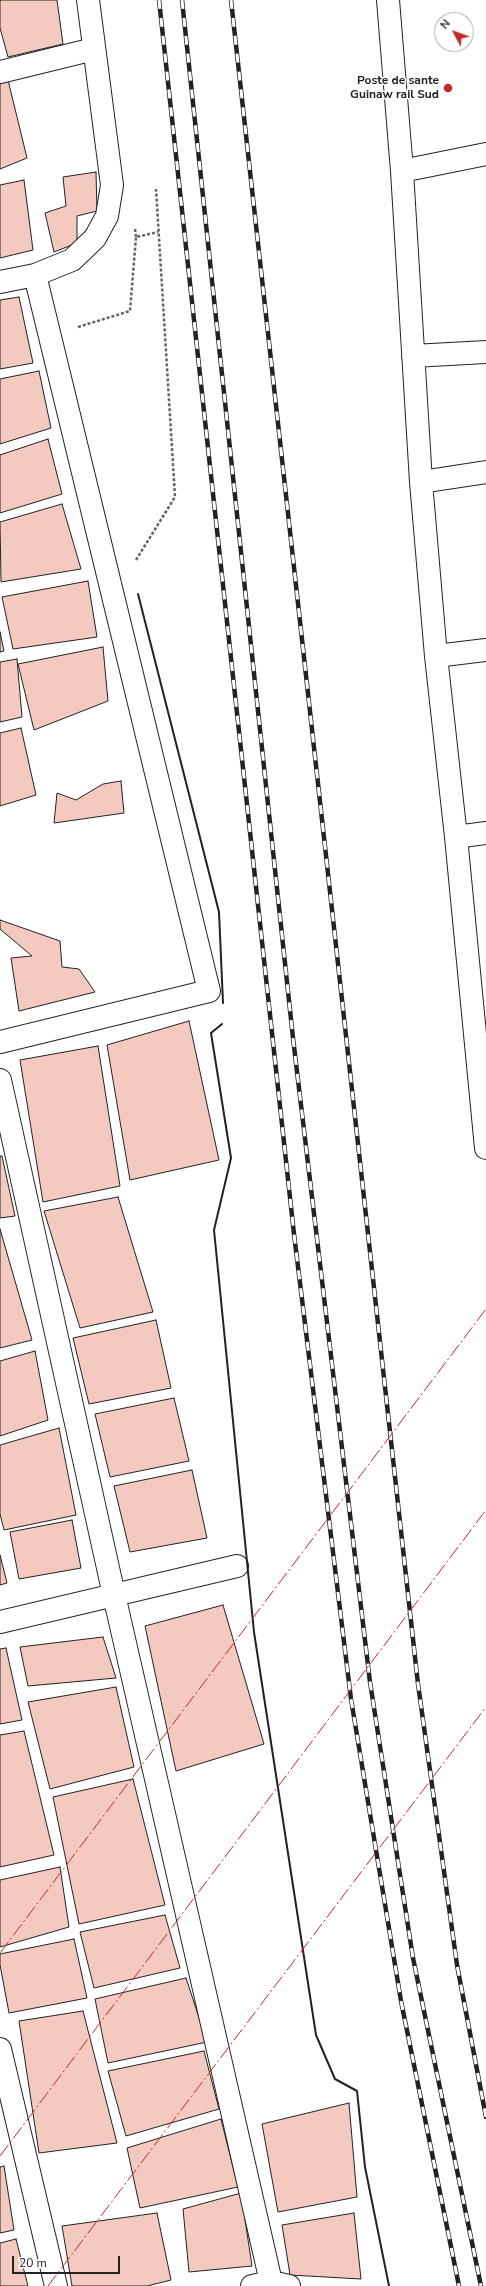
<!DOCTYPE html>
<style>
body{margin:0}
#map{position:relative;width:486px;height:2286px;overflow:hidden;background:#fff;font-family:"Nunito Sans",sans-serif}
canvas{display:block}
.north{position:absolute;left:434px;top:12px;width:40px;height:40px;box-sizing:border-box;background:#fff;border:1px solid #a7a7a7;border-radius:50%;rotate:311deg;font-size:11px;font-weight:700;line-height:16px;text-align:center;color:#222}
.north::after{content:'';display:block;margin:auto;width:14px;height:18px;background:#c62828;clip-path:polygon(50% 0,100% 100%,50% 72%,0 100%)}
.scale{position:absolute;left:12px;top:2256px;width:108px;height:18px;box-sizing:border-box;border:2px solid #222;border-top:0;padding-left:5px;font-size:12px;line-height:14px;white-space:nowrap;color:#222;-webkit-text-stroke:3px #fff;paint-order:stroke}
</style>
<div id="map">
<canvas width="486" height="2286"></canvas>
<div class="north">N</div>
<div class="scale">20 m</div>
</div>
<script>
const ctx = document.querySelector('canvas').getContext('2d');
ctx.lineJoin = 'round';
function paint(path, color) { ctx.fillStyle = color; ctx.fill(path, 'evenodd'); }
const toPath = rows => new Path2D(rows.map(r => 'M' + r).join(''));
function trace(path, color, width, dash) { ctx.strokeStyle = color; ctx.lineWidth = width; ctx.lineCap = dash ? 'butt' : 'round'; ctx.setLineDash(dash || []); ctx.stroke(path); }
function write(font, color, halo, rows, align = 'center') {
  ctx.font = font + ' "Nunito Sans",sans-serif'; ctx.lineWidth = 3; ctx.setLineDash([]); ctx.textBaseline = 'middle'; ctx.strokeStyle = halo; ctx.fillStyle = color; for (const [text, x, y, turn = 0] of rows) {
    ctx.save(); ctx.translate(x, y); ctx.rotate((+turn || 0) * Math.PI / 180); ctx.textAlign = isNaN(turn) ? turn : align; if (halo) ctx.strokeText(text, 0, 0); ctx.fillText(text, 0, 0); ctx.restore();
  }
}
const building = toPath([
 [0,0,57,0,63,44,8,57,0,28,0,0],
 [8,80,27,158,0,169,0,82,8,80],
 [96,172,97,211,77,216,77,243,54,252,45,213,66,206,63,177,96,172],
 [24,180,33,250,0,258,0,185,24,180],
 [19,297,33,363,0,369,0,300,19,297],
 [39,371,51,428,0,444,0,379,39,371],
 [48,439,62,494,0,513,0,455,48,439],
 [62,504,81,569,1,582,0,522,62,504],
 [88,581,97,637,13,649,2,597,88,581],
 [0,632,4,651,0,652,0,632],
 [103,647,108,701,34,730,18,664,103,647],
 [17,659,22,717,0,722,0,662,17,659],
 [21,728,36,795,0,806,0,733,21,728],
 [121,781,124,813,54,823,57,793,76,800,103,784,121,781],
 [0,920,60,941,62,967,79,969,95,992,19,1011,11,958,32,956,0,929,0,920],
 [189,1021,219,1160,130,1180,107,1045,189,1021],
 [98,1046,120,1186,43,1202,20,1060,98,1046],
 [0,1156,2,1156,15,1216,0,1218,0,1156],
 [118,1197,153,1312,80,1328,44,1211,118,1197],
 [0,1229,32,1340,0,1348,0,1229],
 [156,1320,171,1388,89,1404,73,1338,156,1320],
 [35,1351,48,1420,0,1436,0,1361,35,1351],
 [174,1398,189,1461,110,1477,95,1414,174,1398],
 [59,1428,76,1515,4,1530,0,1514,0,1445,59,1428],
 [192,1470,207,1538,130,1552,114,1486,192,1470],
 [72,1520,81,1568,19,1579,10,1532,72,1520],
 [0,1555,7,1583,0,1585,0,1555],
 [223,1605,264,1744,176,1771,145,1626,223,1605],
 [103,1637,116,1678,28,1686,20,1647,103,1637],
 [6,1648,22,1720,0,1724,0,1649,6,1648],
 [116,1687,134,1767,50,1789,28,1702,116,1687],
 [24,1731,54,1855,0,1867,0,1735,24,1731],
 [133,1779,165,1905,79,1924,53,1797,133,1779],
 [60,1867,69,1927,0,1947,0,1880,60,1867],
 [165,1915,180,1968,94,1988,80,1932,165,1915],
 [74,1939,87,1998,9,2013,0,1965,0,1954,74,1939],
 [186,1978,207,2042,108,2063,95,1999,186,1978],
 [83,2011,117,2143,39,2153,19,2021,83,2011],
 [204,2051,219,2109,126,2136,108,2071,204,2051],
 [349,2103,357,2197,278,2212,262,2124,349,2103],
 [221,2119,238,2187,140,2208,127,2148,221,2119],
 [4,2166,14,2230,0,2233,0,2167,4,2166],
 [241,2193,252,2266,189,2272,183,2209,241,2193],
 [157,2213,171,2280,147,2286,72,2286,62,2226,157,2213],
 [354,2213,361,2279,290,2275,282,2225,354,2213],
 [16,2239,28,2286,0,2286,0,2243,16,2239]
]);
const path = toPath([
 [135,229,136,237],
 [78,327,130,311,136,237,158,232],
 [136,560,175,497,156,189]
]);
const minor = toPath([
 [388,0,402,171,421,482,436,656,456,837,486,1148],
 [0,72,94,49],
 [402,171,486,154],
 [0,282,35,275,72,260,95,238,107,216,112,185,88,0],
 [413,356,486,352],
 [421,482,486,472],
 [436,656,486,650],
 [456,837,486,833],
 [0,1042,209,991,35,275],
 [0,1080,114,1595,271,2282],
 [0,1622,237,1566],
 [0,2049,56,2286],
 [252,2286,271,2282,289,2286]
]);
const rail = toPath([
 [159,0,294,1234,351,1699,401,2001,459,2286],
 [182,0,293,1038,370,1682,413,1958,481,2286],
 [231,0,418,1684,457,1965,486,2117]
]);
const wall = toPath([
 [138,594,219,912,223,1003],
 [222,1024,211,1033,231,1158,214,1230,254,1632,316,2035,335,2079,357,2091,365,2167,389,2286]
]);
const power = toPath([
 [0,1953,486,1309],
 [0,2156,486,1510],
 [48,2286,486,1707]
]);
const markers = [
 [448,88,5,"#c62828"]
];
const poiNames = [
 ["Poste de sante",439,81],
 ["Guinaw rail Sud",439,95]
];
paint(building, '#f3c9c0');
trace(building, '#222', 1);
trace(minor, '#222', 24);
trace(path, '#646464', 2.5, [3, 2]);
trace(minor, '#fff', 22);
trace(rail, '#222', 4.5);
trace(rail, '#fff', 3, [9]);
trace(wall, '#222', 2);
trace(power, '#c62828', 1, [14, 3, 2, 3]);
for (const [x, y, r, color] of markers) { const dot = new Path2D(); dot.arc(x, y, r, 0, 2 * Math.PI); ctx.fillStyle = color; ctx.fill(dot); trace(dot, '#fff', 1.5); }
write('bold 12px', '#222', '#fff', poiNames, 'right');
</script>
